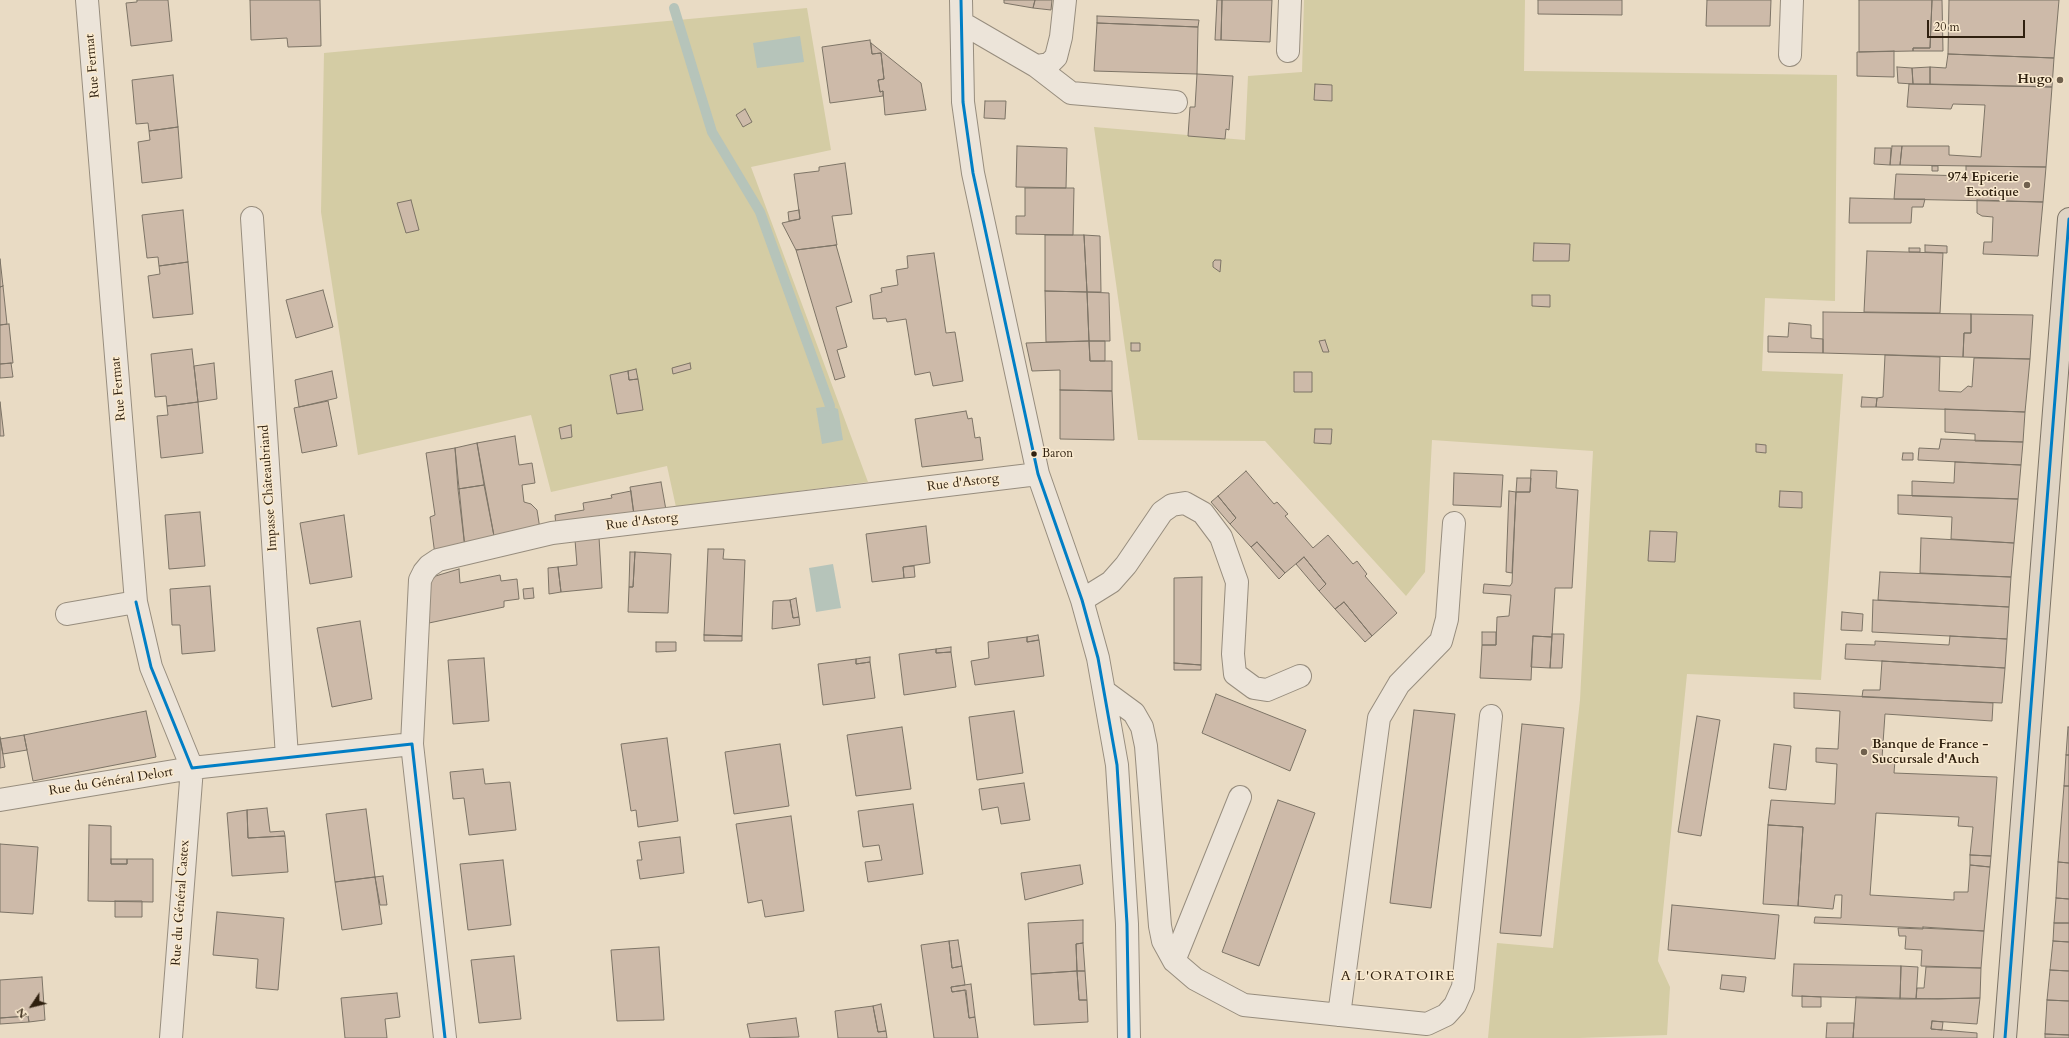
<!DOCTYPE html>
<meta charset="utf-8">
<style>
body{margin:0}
#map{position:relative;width:2069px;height:1038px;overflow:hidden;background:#e9dbc4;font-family:Cardo,serif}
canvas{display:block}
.north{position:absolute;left:12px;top:986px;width:40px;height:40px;-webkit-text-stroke:3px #faeacf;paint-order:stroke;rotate:235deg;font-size:11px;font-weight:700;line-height:16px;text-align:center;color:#2f200f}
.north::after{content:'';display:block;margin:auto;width:14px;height:18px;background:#2f200f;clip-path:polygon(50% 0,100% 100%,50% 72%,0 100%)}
.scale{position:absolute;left:1927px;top:20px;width:98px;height:18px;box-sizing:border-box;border:2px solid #2f200f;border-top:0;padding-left:5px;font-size:12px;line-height:14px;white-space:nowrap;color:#2f200f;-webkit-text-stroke:3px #faeacf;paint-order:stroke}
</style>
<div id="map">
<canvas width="2069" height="1038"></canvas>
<div class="north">N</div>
<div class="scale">20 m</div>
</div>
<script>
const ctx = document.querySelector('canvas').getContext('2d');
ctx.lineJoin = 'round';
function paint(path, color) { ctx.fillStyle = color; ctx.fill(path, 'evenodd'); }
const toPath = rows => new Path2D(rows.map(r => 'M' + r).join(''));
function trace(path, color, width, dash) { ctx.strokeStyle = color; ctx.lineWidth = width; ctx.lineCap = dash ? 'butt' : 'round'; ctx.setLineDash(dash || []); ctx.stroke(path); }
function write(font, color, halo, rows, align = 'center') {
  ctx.font = font + ' Cardo,serif'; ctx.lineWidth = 3; ctx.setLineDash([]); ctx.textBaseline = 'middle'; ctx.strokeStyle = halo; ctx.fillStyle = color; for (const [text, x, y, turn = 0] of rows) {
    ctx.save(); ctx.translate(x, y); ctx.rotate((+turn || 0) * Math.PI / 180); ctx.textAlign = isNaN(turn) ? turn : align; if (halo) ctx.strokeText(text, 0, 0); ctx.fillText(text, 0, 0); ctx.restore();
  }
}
const green = toPath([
 [1304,0,1525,0,1524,71,1837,75,1835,301,1765,298,1762,371,1843,374,1821,680,1687,674,1658,961,1670,987,1667,1035,1579,1038,1488,1038,1497,943,1553,948,1580,700,1593,451,1432,440,1425,572,1406,596,1265,441,1138,440,1094,127,1245,140,1248,76,1302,72],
 [807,8,831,150,751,167,868,482,676,507,667,466,551,492,531,415,358,455,321,212,324,53]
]);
const water = toPath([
 [800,36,804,62,757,68,753,43],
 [830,406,838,409,843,440,822,444,816,408],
 [833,564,841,608,816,612,809,568]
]);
const stream = toPath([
 [674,8,712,132,760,212,830,406]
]);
const building = toPath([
 [137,0,168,0,172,41,131,46,126,3,137,2,137,0],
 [250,0,320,0,321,46,288,47,287,38,251,40,250,0],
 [1004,0,1035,0,1033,8,1004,3,1004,0],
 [1035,0,1052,0,1051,10,1033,8,1035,0],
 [1217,0,1222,0,1221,40,1215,40,1217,0],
 [1222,0,1272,0,1270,42,1221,40,1222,0],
 [1538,0,1622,0,1622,15,1538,14,1538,0],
 [1707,0,1771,0,1770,26,1706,26,1707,0],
 [1859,0,1932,0,1930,48,1913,48,1913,51,1859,52,1859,0],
 [1932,0,1942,0,1943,51,1913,51,1913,48,1930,48,1932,0],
 [1949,0,2059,0,2054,58,1948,54,1949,0],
 [1097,16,1199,20,1198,27,1097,23,1097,16],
 [1097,23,1198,27,1197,74,1094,71,1097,23],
 [870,40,872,54,881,53,884,79,878,80,880,92,883,91,883,96,830,103,822,47,870,40],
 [871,43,921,83,926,110,885,115,883,91,880,92,878,80,884,79,881,53,872,54,871,43],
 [1894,51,1894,77,1857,76,1857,52,1894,51],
 [1948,54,2054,58,2052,87,1930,84,1930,67,1946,68,1948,54],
 [1897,67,1912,68,1913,84,1898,83,1897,67],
 [1930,67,1930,84,1913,84,1912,68,1930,67],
 [1197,74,1233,76,1229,130,1226,129,1225,139,1188,136,1190,107,1195,107,1197,74],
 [173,75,178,127,149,131,148,123,136,124,132,80,173,75],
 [1315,84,1332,85,1332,101,1314,100,1315,84],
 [1909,84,2052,87,2046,167,1900,165,1902,146,1949,146,1949,155,1981,157,1985,105,1953,104,1951,109,1907,107,1909,84],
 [985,101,1006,101,1005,119,984,118,985,101],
 [745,109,752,122,743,127,736,115,745,109],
 [178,127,182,178,142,183,138,142,150,140,149,131,178,127],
 [1017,146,1067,148,1066,188,1016,187,1017,146],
 [1892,146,1902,146,1900,165,1890,165,1892,146],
 [1875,148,1891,148,1890,165,1874,164,1875,148],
 [845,163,852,214,832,216,837,245,796,250,782,223,800,219,794,174,819,171,819,167,845,163],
 [1932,166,1938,166,1938,171,1932,171,1932,166],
 [1966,166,2046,167,2043,202,1894,199,1896,174,1966,176,1966,166],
 [1025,188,1074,188,1073,235,1016,234,1016,216,1025,216,1025,188],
 [1850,198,1894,199,1925,199,1923,207,1912,207,1911,223,1849,223,1850,198],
 [411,200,419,230,406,233,397,203,411,200],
 [1977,200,2043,202,2038,256,1983,254,1984,242,1992,242,1993,217,1982,216,1977,213,1977,200],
 [183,210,188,262,159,266,158,257,147,258,142,215,183,210],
 [799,210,800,219,789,221,788,212,799,210],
 [1045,235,1084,235,1087,292,1045,291,1045,235],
 [1084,235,1100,236,1101,292,1087,292,1084,235],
 [1534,243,1570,244,1569,261,1533,261,1534,243],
 [836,245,852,302,836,307,847,347,837,350,845,377,835,380,796,250,836,245],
 [1925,245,1947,246,1947,253,1925,252,1925,245],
 [1909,248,1920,248,1920,252,1909,252,1909,248],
 [1867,251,1943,253,1940,313,1864,312,1867,251],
 [934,253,946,333,955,332,963,381,933,386,930,372,915,375,906,319,887,322,886,318,873,319,870,295,882,292,881,288,898,285,896,270,908,268,907,256,934,253],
 [0,259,3,286,0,287,0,259],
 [1215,260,1221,260,1220,272,1213,267,1213,262,1215,260],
 [188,262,193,314,153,318,148,276,160,274,159,266,188,262],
 [3,286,7,324,0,325,0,287,3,286],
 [323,290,333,327,296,338,286,300,323,290],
 [1045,291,1087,292,1089,341,1046,342,1045,291],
 [1087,292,1109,293,1110,341,1089,341,1087,292],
 [1532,295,1550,295,1550,307,1532,306,1532,295],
 [1823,312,1971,314,1971,333,1964,333,1963,357,1823,353,1823,312],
 [1971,314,2033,315,2030,359,1963,357,1964,333,1971,333,1971,314],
 [1789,323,1811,325,1811,338,1823,339,1823,353,1768,352,1768,336,1788,337,1789,323],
 [9,324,13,363,0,364,0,325,9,324],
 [1325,340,1329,352,1323,352,1319,341,1325,340],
 [1089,341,1090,361,1112,361,1112,391,1060,390,1060,370,1032,371,1026,343,1089,341],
 [1089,341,1105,341,1105,361,1090,361,1089,341],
 [1131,343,1140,343,1140,351,1131,351,1131,343],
 [192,349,198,402,167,406,166,396,155,397,151,354,192,349],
 [1885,355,1940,357,1939,391,1961,392,1968,386,1972,387,1974,358,2030,359,2025,412,1876,407,1877,398,1883,397,1885,355],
 [11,363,13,377,0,378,0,364,11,363],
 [214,363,217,399,198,402,194,366,214,363],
 [690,363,691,369,673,374,672,368,690,363],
 [636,369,638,379,629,380,628,371,636,369],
 [332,371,337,398,299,407,295,380,332,371],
 [628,371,629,380,638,379,643,410,617,414,610,375,628,371],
 [1294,372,1312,372,1312,392,1294,392,1294,372],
 [1060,390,1112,391,1114,440,1060,439,1060,390],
 [1862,397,1877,398,1876,407,1861,407,1862,397],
 [328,401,337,446,302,453,294,408,328,401],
 [0,402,4,436,0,436,0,402],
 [198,402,203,453,161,458,157,416,168,415,167,406,198,402],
 [1945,409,2025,412,2023,442,1975,441,1975,434,1945,432,1945,409],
 [966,411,968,419,972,418,975,438,980,437,983,460,922,467,915,419,966,411],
 [571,425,572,437,561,439,559,428,571,425],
 [1315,429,1332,429,1331,444,1314,443,1315,429],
 [515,436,519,465,532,463,535,483,522,485,524,502,531,504,537,510,540,529,494,536,477,443,515,436],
 [1941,439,2023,442,2021,465,1918,460,1919,448,1939,449,1941,439],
 [477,443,484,485,458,489,455,448,477,443],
 [1756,444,1766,445,1766,453,1756,452,1756,444],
 [455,448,465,548,435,555,430,517,435,515,426,453,455,448],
 [1903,453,1913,453,1913,460,1902,460,1903,453],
 [1955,462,2021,465,2018,499,1912,496,1912,481,1954,483,1955,462],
 [1531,470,1557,471,1556,488,1578,490,1572,588,1555,588,1552,637,1533,636,1531,680,1480,678,1482,645,1496,645,1497,617,1509,616,1511,595,1483,593,1484,584,1510,586,1512,583,1516,492,1530,492,1531,470],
 [1246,471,1274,504,1277,502,1288,514,1285,516,1313,548,1328,535,1353,564,1357,561,1367,574,1365,576,1397,613,1372,636,1344,602,1335,609,1319,591,1326,584,1304,557,1285,573,1257,542,1251,547,1230,524,1236,518,1218,496,1246,471],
 [1454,473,1503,475,1501,507,1453,505,1454,473],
 [1517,478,1531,478,1530,492,1516,492,1517,478],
 [661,482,666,510,634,515,630,487,661,482],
 [484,485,494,536,465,548,458,489,484,485],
 [631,491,634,515,556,526,555,515,584,510,583,503,612,498,611,495,631,491],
 [1509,491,1516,492,1512,573,1506,572,1509,491],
 [1780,491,1802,492,1802,508,1779,507,1780,491],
 [1898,495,2018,499,2014,543,1951,539,1952,517,1898,514,1898,495],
 [1218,496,1236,518,1230,524,1211,502,1218,496],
 [200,512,205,566,169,569,165,515,200,512],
 [344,515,352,577,310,584,300,523,344,515],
 [926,526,930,563,903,567,904,578,872,582,866,534,926,526],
 [1650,531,1677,532,1675,562,1648,561,1650,531],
 [599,537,602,588,561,592,558,567,577,565,575,540,599,537],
 [1921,538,2014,543,2011,577,1920,573,1921,538],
 [1257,542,1285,573,1279,579,1251,547,1257,542],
 [708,549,724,549,723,559,745,560,742,636,704,635,708,549],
 [630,552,635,552,633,587,629,587,630,552],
 [635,552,671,554,668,613,628,612,629,587,633,587,635,552],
 [1304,557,1326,584,1319,591,1296,564,1304,557],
 [914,566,915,577,904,578,903,567,914,566],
 [558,567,561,592,549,594,548,568,558,567],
 [459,569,460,583,500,575,501,581,517,579,519,599,504,601,504,607,429,623,429,578,459,569],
 [1880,572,2011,577,2009,607,1878,600,1880,572],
 [1202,577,1201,665,1174,663,1174,578,1202,577],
 [210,586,215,651,182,654,180,625,172,625,170,589,210,586],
 [533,588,534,598,524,599,523,589,533,588],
 [796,598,799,617,793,618,790,600,796,598],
 [790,600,793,618,799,617,800,625,772,629,773,601,790,600],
 [1873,600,2009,607,2007,639,1872,632,1873,600],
 [1344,602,1372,636,1365,642,1335,609,1344,602],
 [1842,612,1863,614,1862,631,1841,630,1842,612],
 [360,621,372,699,332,707,317,628,360,621],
 [1482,632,1496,632,1496,645,1482,645,1482,632],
 [1552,634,1564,634,1562,668,1550,668,1552,634],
 [704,635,742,636,742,641,704,641,704,635],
 [1038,635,1039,640,1027,642,1027,637,1038,635],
 [1533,636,1552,637,1550,668,1531,667,1533,636],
 [1950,636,2007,639,2005,668,1845,659,1846,644,1875,645,1875,641,1949,645,1950,636],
 [1027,637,1027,642,1039,640,1044,676,975,685,971,661,989,658,988,642,1027,637],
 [656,642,676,642,676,651,656,652,656,642],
 [951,647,951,652,936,653,936,649,951,647],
 [936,649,936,653,951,652,956,687,904,695,899,654,936,649],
 [870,657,870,662,856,664,856,659,870,657],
 [484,658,489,721,453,724,448,660,484,658],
 [856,659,856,664,870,662,875,698,823,705,818,664,856,659],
 [1882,661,2005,668,2002,703,1862,697,1863,690,1880,690,1882,661],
 [1174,663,1201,665,1201,670,1174,670,1174,663],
 [1794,693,1993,703,1992,721,1885,714,1882,758,1895,760,1894,773,1997,777,1991,856,1970,855,1973,827,1958,826,1959,817,1876,813,1870,895,1954,900,1954,892,1968,892,1970,865,1990,867,1984,931,1814,923,1815,917,1841,918,1842,895,1835,895,1833,909,1798,906,1803,827,1768,825,1771,800,1835,804,1837,764,1816,762,1816,748,1838,749,1840,711,1794,708,1794,693],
 [1216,694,1306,730,1290,771,1202,733,1216,694],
 [1414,710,1455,714,1431,908,1390,903,1414,710],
 [146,711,156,757,33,781,24,735,146,711],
 [1014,711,1023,773,977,780,969,717,1014,711],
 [1697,716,1720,720,1701,836,1678,832,1697,716],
 [1522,724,1564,728,1541,936,1500,933,1522,724],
 [902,727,911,789,856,796,847,735,902,727],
 [2068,727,2069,727,2069,755,2066,755,2068,727],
 [24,735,27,750,3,754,0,739,24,735],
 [0,737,5,767,0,768,0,737],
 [667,738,678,821,638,827,636,810,631,811,621,744,667,738],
 [780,744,789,806,734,814,725,752,780,744],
 [1774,744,1791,746,1786,790,1769,788,1774,744],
 [2066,755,2069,755,2069,786,2064,786,2066,755],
 [483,769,485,784,510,782,516,830,469,835,464,798,453,799,450,772,483,769],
 [1024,783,1030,820,1001,824,998,807,982,810,979,789,1024,783],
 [2064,786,2069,786,2069,863,2058,862,2064,786],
 [1278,800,1315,813,1259,966,1222,952,1278,800],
 [913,804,923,874,868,882,865,862,882,860,879,845,863,847,858,811,913,804],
 [267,808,270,832,284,831,285,836,248,838,247,810,267,808],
 [366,809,375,877,335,882,326,814,366,809],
 [247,810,248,838,285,836,288,872,232,876,227,813,247,810],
 [791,816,804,911,765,917,762,900,748,903,736,824,791,816],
 [89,825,111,826,111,864,127,864,127,859,153,859,153,902,88,901,89,825],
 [1768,825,1803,827,1798,906,1763,904,1768,825],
 [680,837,684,873,640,879,637,860,642,860,639,842,680,837],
 [0,844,38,847,33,914,0,912,0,844],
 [1970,855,1991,856,1990,867,1970,865,1970,855],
 [111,859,127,859,127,864,111,864,111,859],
 [503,860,511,925,468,930,460,864,503,860],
 [2058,862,2069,863,2069,899,2056,898,2058,862],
 [1080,865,1083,884,1025,900,1021,873,1080,865],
 [383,876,387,905,380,905,375,877,383,876],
 [375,877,382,924,342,930,335,882,375,877],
 [2056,898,2069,899,2069,923,2054,923,2056,898],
 [115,901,142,901,142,917,115,917,115,901],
 [1672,905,1779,915,1775,959,1668,950,1672,905],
 [217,912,284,918,278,990,256,988,258,959,213,955,217,912],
 [1083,920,1083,943,1076,944,1077,971,1031,974,1028,923,1083,920],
 [2054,923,2069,923,2069,942,2053,941,2054,923],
 [1923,927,1984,931,1981,968,1921,966,1922,950,1905,949,1906,936,1899,936,1898,928,1923,929,1923,927],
 [958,940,962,966,952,968,949,941,958,940],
 [949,941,952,968,962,966,965,985,951,987,952,992,965,990,969,1018,975,1017,978,1038,934,1038,921,945,949,941],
 [2053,941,2069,942,2069,971,2050,970,2053,941],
 [1083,943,1085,971,1077,971,1076,944,1083,943],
 [659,947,664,1020,617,1021,611,950,659,947],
 [514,956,521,1019,479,1023,471,960,514,956],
 [1794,964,1901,966,1900,999,1792,996,1794,964],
 [1901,966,1918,967,1916,999,1900,999,1901,966],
 [1926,967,1981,968,1980,998,1916,999,1917,988,1924,988,1926,967],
 [2050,970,2069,971,2069,1001,2047,1000,2050,970],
 [1077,971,1085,971,1087,1000,1079,1000,1077,971],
 [1077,971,1079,1000,1087,1000,1088,1022,1034,1025,1031,974,1077,971],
 [1722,975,1746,977,1744,992,1720,989,1722,975],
 [42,977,45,1020,29,1022,28,1016,0,1018,0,980,42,977],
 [971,984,975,1017,969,1018,966,990,952,992,951,987,971,984],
 [397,993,400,1017,385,1019,387,1038,345,1038,341,998,397,993],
 [1802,996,1821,997,1821,1007,1802,1007,1802,996],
 [1856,997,1938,999,1980,998,1977,1024,1932,1021,1931,1029,1977,1033,1977,1038,1853,1038,1856,997],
 [2047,1000,2069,1001,2069,1035,2045,1034,2047,1000],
 [881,1004,886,1031,878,1032,873,1006,881,1004],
 [873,1006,878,1032,886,1031,887,1038,838,1038,835,1011,873,1006],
 [28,1016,29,1022,0,1024,0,1018,28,1016],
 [796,1018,799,1037,750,1038,747,1024,796,1018],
 [1932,1021,1943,1022,1942,1030,1931,1029,1932,1021],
 [1827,1023,1854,1023,1853,1038,1826,1038,1827,1023],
 [2045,1034,2069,1035,2069,1038,2045,1038,2045,1034]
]);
const minor = toPath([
 [87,0,136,602,151,667,192,768,171,1038],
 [961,0,963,102,973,173,1038,474,1082,600,1098,658,1117,765,1127,924,1129,1038],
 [962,23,1036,66,1071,93,1176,102],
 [1288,51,1290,0],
 [1790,55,1792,0],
 [1036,66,1049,64,1056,57,1061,37,1065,0],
 [252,218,287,757],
 [1082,600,1111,582,1126,565,1162,512,1172,505,1185,503,1203,513,1221,537,1237,582,1233,654,1235,674,1254,688,1267,690,1300,676],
 [67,614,136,602],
 [1104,691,1134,713,1142,727,1146,746,1160,926,1163,941,1174,961,1195,979,1244,1005,1427,1024,1446,1015,1455,1005,1463,987,1491,716],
 [0,800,192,768,412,744],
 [1174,961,1240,797],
 [1339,1015,1379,718,1399,684,1441,641,1447,619,1454,523],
 [445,1038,412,744,420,580,424,572,429,566,438,560,552,533,1038,474]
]);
const major = toPath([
 [2005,1038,2069,219]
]);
const bus1 = toPath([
 [961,0,963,102,973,173,1038,474,1082,600,1098,658,1117,765,1127,924,1129,1038],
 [136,602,151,667,192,768,412,744,445,1038],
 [2005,1038,2069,219]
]);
const markers = [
 [2060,80,4,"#70614e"],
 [2027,185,4,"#70614e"],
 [1034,454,3.5,"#2f200f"],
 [1864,752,4,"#70614e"]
];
const busNames = [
 ["Baron",1042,454]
];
const streetNames = [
 ["Rue Fermat",93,66,-95],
 ["Rue Fermat",119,389,-95],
 ["Rue d'Astorg",963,483,-7],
 ["Impasse Châteaubriand",269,488,-94],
 ["Rue d'Astorg",642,522,-7],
 ["Rue du Général Delort",111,782,-9],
 ["Rue du Général Castex",181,903,-86]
];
const poiNames = [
 ["Hugo",2052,80],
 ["974 Epicerie",2019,178],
 ["Exotique",2019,193],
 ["Banque de France -",1872,745,"left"],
 ["Succursale d'Auch",1872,760,"left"]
];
const neighbourhoodNames = [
 ["A L'ORATOIRE",1398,977]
];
paint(green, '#d4cca4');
paint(water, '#b6c4ba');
trace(stream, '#b6c4ba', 10);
paint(building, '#cdbaa9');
trace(building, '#7d7466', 1);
trace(minor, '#978d7e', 24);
trace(major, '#7d7466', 24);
trace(minor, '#ece4d9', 22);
trace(major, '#dfd4c4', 22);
trace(bus1, '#007ec5', 3);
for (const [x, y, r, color] of markers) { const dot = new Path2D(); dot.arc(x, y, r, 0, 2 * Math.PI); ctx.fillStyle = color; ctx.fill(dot); trace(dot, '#faeacf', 1.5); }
write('12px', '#2f200f', '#faeacf', busNames, 'left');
write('13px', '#2f200f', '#faeacf', streetNames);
write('bold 13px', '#2f200f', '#faeacf', poiNames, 'right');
ctx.letterSpacing = '1px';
write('14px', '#2f200f', '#faeacf', neighbourhoodNames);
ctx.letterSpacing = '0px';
</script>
